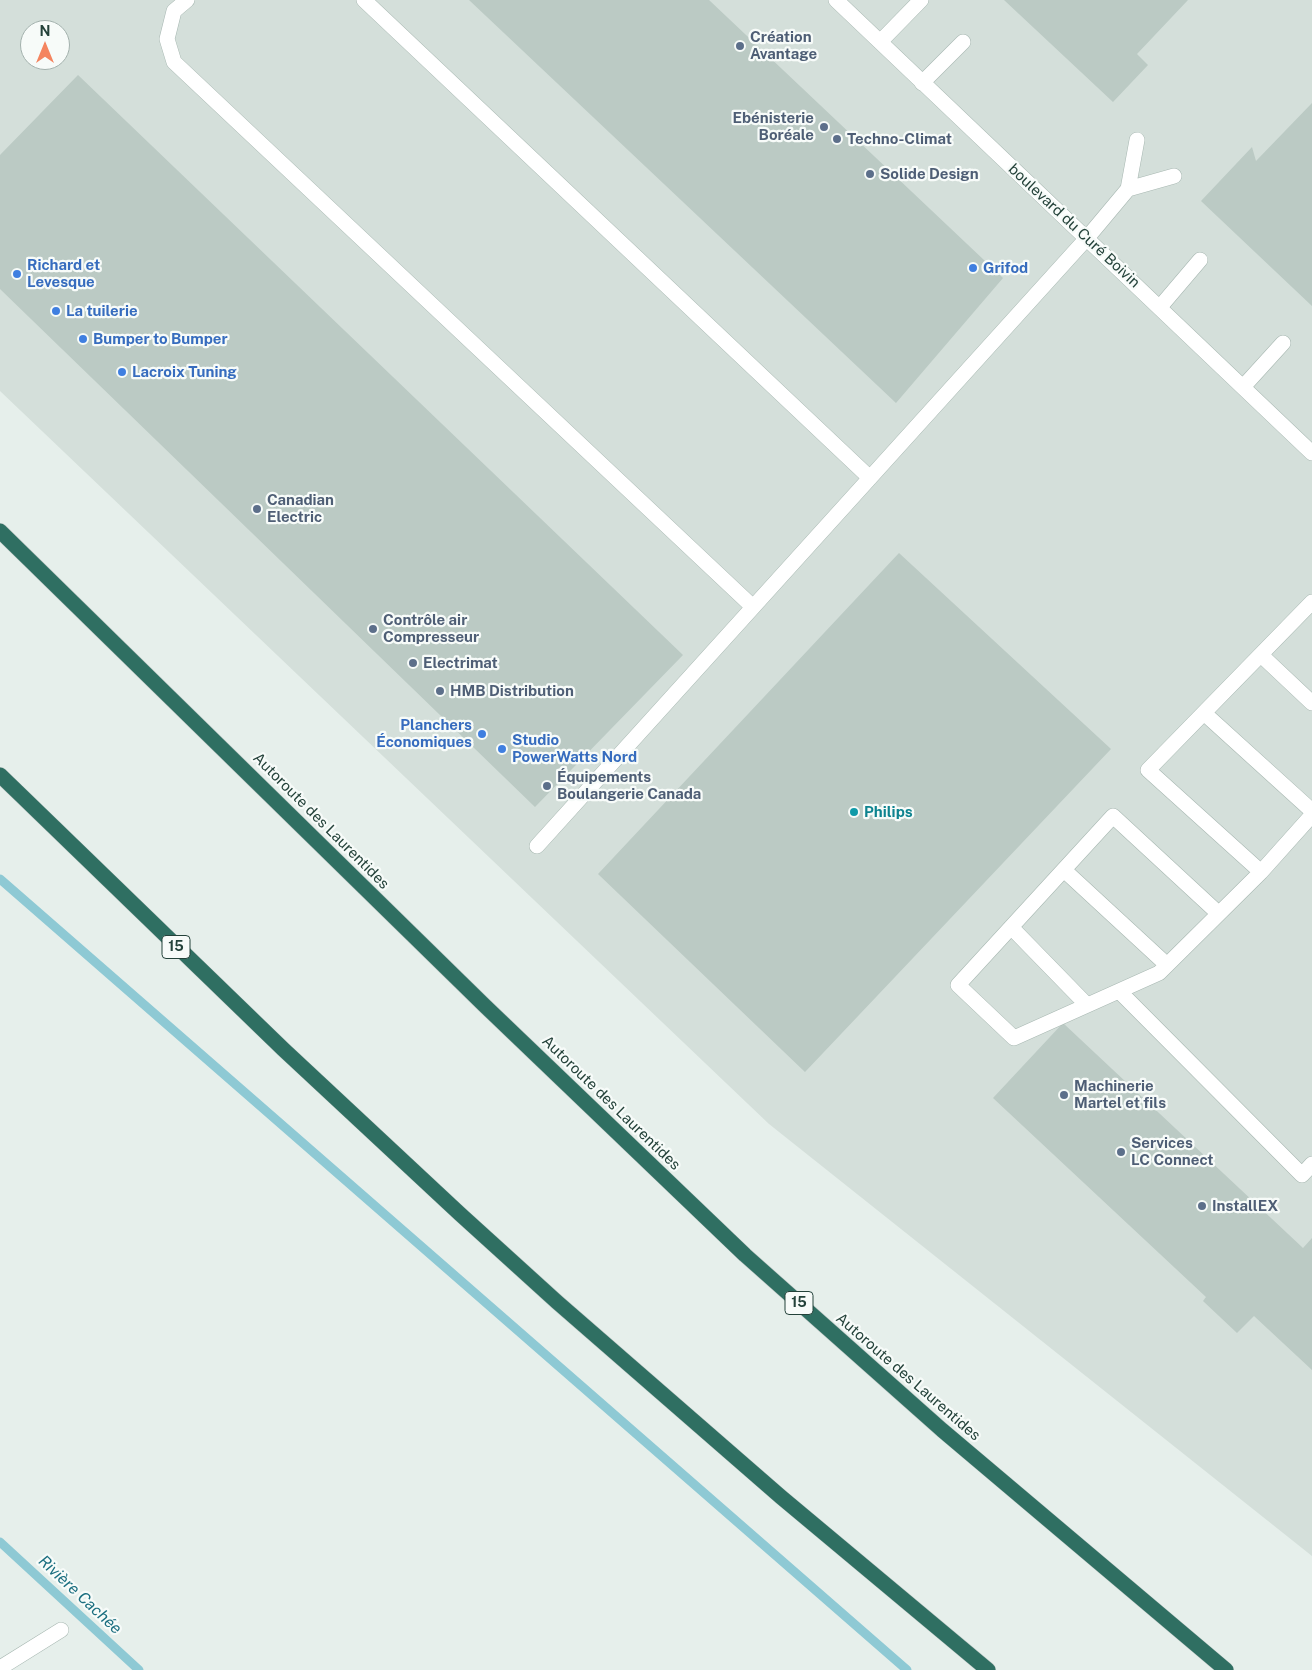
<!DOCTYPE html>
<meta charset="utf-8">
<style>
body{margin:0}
#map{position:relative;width:1312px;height:1670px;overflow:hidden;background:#e6efeb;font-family:"Public Sans",sans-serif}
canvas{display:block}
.north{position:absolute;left:20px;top:20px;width:50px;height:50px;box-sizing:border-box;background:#f7fbf9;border:1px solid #a3b1ad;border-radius:50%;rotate:0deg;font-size:14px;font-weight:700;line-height:20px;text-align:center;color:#24423a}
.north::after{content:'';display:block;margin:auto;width:18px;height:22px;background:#f4845f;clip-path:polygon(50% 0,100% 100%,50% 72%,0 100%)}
</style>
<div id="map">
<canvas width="1312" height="1670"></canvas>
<div class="north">N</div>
</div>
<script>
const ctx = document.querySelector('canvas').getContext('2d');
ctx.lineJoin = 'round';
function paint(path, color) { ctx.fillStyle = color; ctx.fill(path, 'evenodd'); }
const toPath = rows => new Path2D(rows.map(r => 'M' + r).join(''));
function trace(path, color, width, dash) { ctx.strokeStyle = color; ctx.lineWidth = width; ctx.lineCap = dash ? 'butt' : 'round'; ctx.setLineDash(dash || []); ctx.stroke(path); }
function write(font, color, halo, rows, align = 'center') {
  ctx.font = font + ' "Public Sans",sans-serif'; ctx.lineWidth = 4.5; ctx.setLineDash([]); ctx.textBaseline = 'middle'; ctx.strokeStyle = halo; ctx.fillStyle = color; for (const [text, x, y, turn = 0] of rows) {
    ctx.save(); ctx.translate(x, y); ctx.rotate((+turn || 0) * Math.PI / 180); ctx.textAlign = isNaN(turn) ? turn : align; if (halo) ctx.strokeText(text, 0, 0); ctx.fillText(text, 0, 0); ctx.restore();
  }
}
const built = toPath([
 [0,0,1312,0,1312,1556,769,1124,0,391],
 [30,30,60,30,60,60,30,60]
]);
const stream = toPath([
 [0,879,907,1670],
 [0,1542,139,1670]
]);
const building = toPath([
 [469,0,709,0,1003,278,896,403],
 [1004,0,1188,0,1137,54,1148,65,1113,102],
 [78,75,683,655,535,807,0,289,0,155],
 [1312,103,1312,306,1201,201,1252,147,1256,161],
 [899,553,1111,749,805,1072,598,874],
 [1063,1023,1303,1248,1312,1238,1312,1370,1254,1316,1237,1333,1203,1301,1206,1297,993,1098]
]);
const minor = toPath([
 [187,0,174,11,167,39,174,62,753,607],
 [364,0,870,478],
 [836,0,1312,453],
 [880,42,921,0],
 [922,83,963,42],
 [1128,189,1174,176],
 [1160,307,1200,260],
 [1243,387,1283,343],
 [1261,655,1312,703],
 [1204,713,1312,811],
 [537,846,1087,238,1128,189,1137,140],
 [1064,870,1167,965],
 [1261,872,1148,770,1312,602],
 [1218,913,1113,816,958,985,1014,1038,1159,973,1261,872,1312,815],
 [1011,927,1087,1005],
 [1119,991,1302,1175,1312,1164],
 [0,1668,61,1630]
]);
const highway = toPath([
 [0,531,484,1005,745,1255,942,1430,1226,1670],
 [0,775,283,1049,460,1214,557,1302,781,1497,988,1670]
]);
const markers = [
 [740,46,5,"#5c6f8a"],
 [824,127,5,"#5c6f8a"],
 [837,139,5,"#5c6f8a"],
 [870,174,5,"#5c6f8a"],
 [973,268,5,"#3f7fe0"],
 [17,274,5,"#3f7fe0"],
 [56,311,5,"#3f7fe0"],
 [83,339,5,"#3f7fe0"],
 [122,372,5,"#3f7fe0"],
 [257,509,5,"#5c6f8a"],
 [373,629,5,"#5c6f8a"],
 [413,663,5,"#5c6f8a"],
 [440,691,5,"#5c6f8a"],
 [482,734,5,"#3f7fe0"],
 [502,749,5,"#3f7fe0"],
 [547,786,5,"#5c6f8a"],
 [854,812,5,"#0f9aa8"],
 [1064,1095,5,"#5c6f8a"],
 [1121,1152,5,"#5c6f8a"],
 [1202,1206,5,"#5c6f8a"]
];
const shields = [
 [176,947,28],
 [799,1303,28]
];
const shieldNames = [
 ["15",176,947],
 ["15",799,1303]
];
const serviceNames = [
 ["Création",750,37],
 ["Avantage",750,54],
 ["Ebénisterie",814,118,"right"],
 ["Boréale",814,135,"right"],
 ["Techno-Climat",847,139],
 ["Solide Design",880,174],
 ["Canadian",267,500],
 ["Electric",267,517],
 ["Contrôle air",383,620],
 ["Compresseur",383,637],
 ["Electrimat",423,663],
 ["HMB Distribution",450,691],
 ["Équipements",557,777],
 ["Boulangerie Canada",557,794],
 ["Machinerie",1074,1086],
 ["Martel et fils",1074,1103],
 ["Services",1131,1143],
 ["LC Connect",1131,1160],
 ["InstallEX",1212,1206]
];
const streetNames = [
 ["boulevard du Curé Boivin",1074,226,43],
 ["Autoroute des Laurentides",321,821,45],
 ["Autoroute des Laurentides",611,1103,44],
 ["Autoroute des Laurentides",908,1377,41]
];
const shopNames = [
 ["Richard et",27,265],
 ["Levesque",27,282],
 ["Grifod",983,268],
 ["La tuilerie",66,311],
 ["Bumper to Bumper",93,339],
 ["Lacroix Tuning",132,372],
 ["Planchers",472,725,"right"],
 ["Économiques",472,742,"right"],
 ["Studio",512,740],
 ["PowerWatts Nord",512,757]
];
const cultureNames = [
 ["Philips",864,812]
];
const waterNames = [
 ["Rivière Cachée",80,1595,43]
];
paint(built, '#d4dfda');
trace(stream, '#8ec9d4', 9);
paint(building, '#bbcac4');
trace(minor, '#a8b8b2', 16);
trace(highway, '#c2cac8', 16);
trace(minor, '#fff', 15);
trace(highway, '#2f6f62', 15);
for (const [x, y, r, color] of markers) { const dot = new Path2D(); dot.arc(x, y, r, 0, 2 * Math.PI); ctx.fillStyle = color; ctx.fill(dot); trace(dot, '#f7fbf9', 2); }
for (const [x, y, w] of shields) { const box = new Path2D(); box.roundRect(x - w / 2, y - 11.5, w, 23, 4); ctx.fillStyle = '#f7fbf9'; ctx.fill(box); trace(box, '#24423a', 1); }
write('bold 14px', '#24423a', null, shieldNames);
write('bold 15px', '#4e5e75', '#f7fbf9', serviceNames, 'left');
write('15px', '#24423a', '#f7fbf9', streetNames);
write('bold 15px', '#366cbe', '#f7fbf9', shopNames, 'left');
write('bold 15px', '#0d838f', '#f7fbf9', cultureNames, 'left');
write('italic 16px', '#1c6f80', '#f7fbf9', waterNames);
</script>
